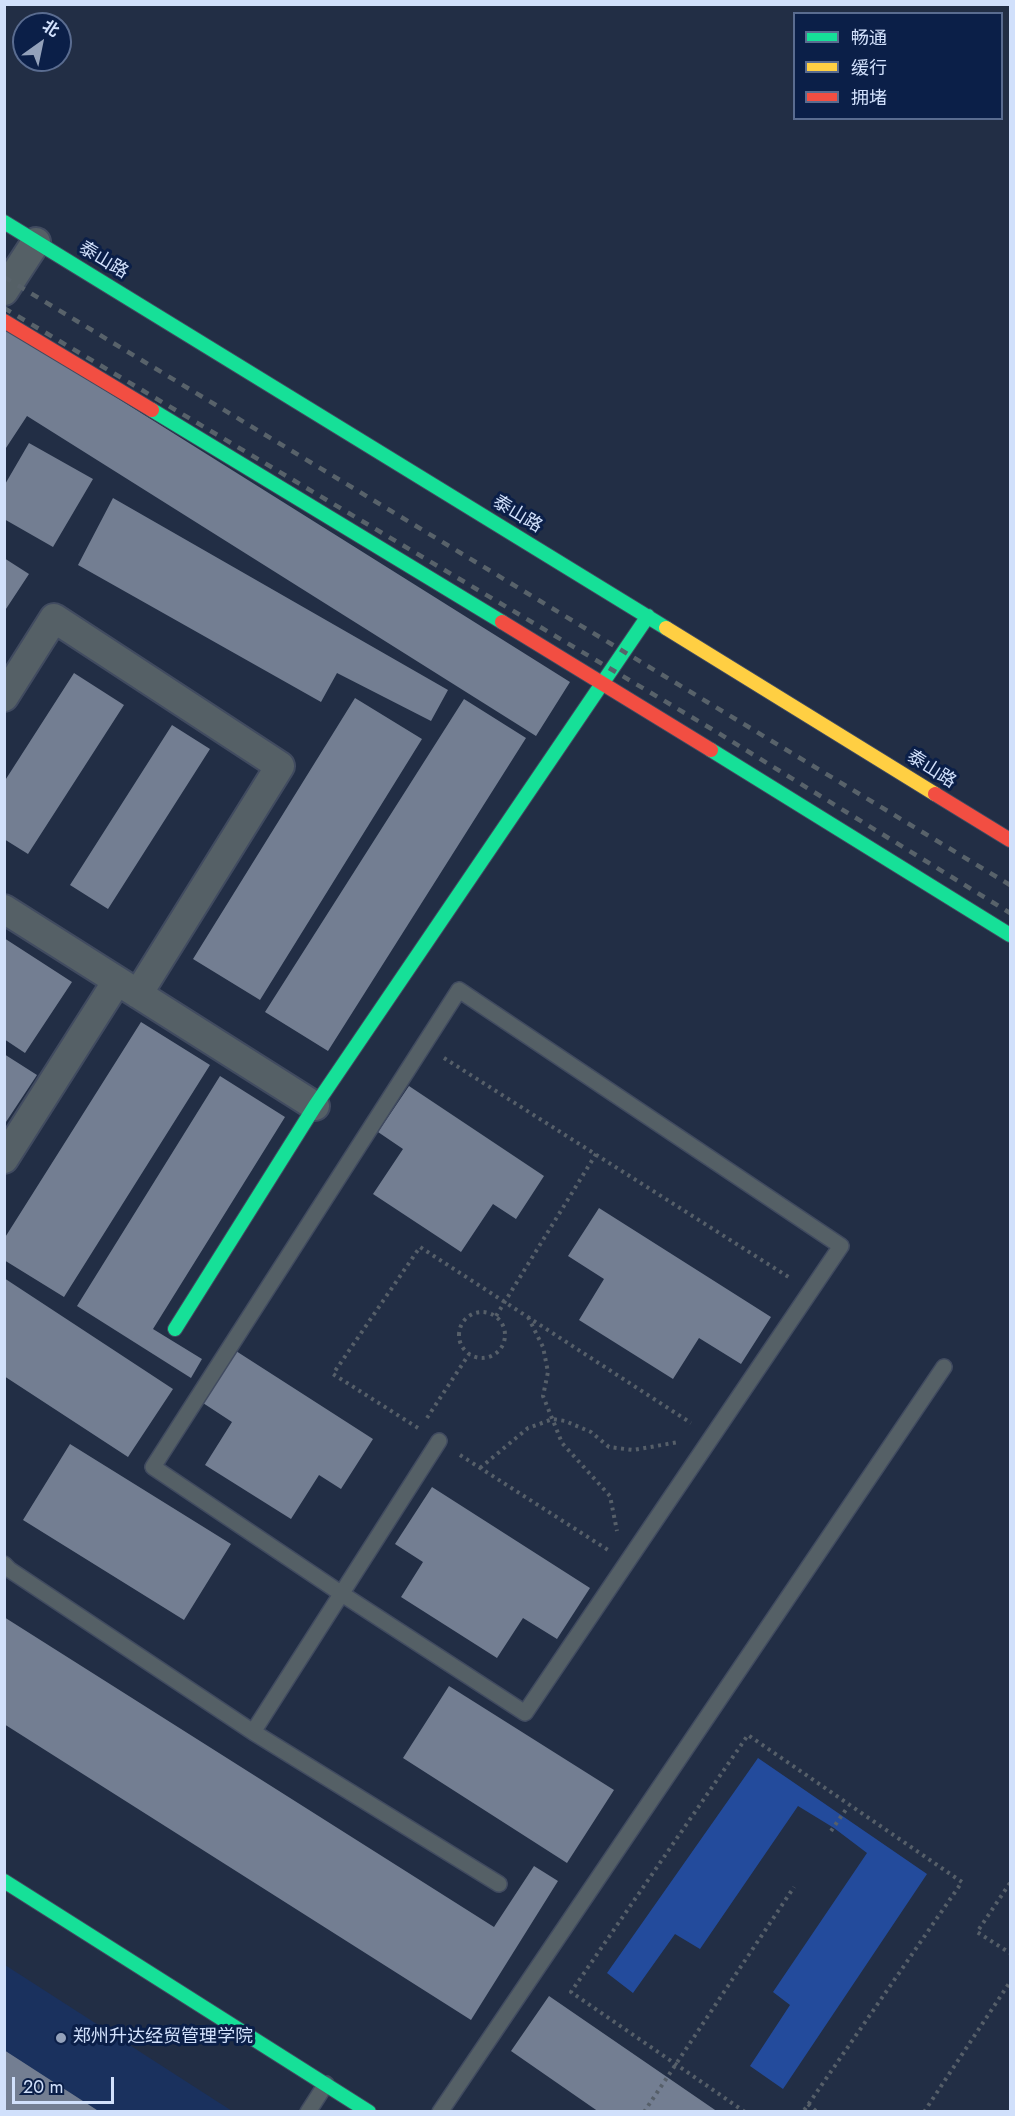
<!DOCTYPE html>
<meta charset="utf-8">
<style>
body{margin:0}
#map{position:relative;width:1015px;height:2116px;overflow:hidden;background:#222e45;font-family:Jost,"Noto Sans SC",sans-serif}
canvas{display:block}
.frame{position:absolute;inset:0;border:6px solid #d1e0fb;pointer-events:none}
.legend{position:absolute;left:793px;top:12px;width:210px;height:108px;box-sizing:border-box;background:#0b1f48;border:2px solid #5a6c90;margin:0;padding:8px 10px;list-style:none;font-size:18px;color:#d1e0fb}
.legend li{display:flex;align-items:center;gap:12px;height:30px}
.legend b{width:30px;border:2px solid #5a6c90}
.north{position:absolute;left:12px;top:12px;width:60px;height:60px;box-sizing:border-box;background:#0b1f48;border:2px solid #5a6c90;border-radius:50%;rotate:33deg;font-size:16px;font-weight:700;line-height:24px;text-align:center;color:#d1e0fb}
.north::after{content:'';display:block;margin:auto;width:21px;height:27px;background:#94a2bb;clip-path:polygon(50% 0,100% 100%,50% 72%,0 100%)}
.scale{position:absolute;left:12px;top:2077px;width:102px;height:27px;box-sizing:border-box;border:3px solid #d1e0fb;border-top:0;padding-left:8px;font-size:18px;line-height:21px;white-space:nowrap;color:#d1e0fb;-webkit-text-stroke:4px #0b1f48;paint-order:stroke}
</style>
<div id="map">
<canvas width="1015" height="2116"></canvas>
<div class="frame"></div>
<ul class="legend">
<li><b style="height:8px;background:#16e098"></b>畅通</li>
<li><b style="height:8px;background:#ffcf43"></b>缓行</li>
<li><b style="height:8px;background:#f24e42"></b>拥堵</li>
</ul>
<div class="north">北</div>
<div class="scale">20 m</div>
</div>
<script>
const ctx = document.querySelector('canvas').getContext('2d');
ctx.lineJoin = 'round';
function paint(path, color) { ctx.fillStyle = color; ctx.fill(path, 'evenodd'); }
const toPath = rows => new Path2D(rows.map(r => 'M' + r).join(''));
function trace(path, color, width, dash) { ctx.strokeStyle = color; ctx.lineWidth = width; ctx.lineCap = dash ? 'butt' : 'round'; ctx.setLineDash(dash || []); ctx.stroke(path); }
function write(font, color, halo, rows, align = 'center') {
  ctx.font = font + ' Jost,"Noto Sans SC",sans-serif'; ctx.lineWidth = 6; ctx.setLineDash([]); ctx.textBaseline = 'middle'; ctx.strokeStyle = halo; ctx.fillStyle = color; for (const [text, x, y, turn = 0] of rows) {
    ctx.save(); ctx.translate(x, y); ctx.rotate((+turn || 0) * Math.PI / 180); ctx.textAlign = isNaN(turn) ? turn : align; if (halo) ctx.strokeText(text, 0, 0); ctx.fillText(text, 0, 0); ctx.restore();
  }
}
const built = toPath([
 [5,1965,232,2111,5,2111]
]);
const water = toPath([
 [758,1758,927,1874,783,2089,750,2066,790,2005,773,1992,867,1853,834,1828,798,1806,700,1949,675,1934,633,1993,607,1973]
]);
const building = toPath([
 [4,327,570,682,536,736,27,416,4,451],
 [29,443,93,479,53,547,4,519,4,486],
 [113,498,448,690,431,721,337,673,321,702,78,565],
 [4,558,29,574,4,612],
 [74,673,124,705,28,854,4,839,4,782],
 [355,698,422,739,260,1000,193,959],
 [464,699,526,738,328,1051,265,1012],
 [172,725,210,749,108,909,70,885],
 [4,938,72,982,25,1053,4,1039],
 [141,1022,210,1065,64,1297,4,1260,4,1239],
 [4,1054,37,1075,4,1125],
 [220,1076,285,1117,153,1329,202,1359,191,1378,77,1306],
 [409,1086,544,1176,516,1219,493,1204,461,1252,373,1194,403,1149,378,1132],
 [599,1208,771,1317,741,1364,699,1338,673,1379,579,1320,604,1279,568,1256],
 [4,1278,173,1389,128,1457,4,1376],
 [236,1351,373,1439,341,1489,319,1475,291,1519,205,1465,232,1422,203,1403],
 [70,1444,231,1544,184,1620,23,1520],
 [432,1487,590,1588,557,1639,523,1618,497,1658,401,1597,423,1562,395,1544],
 [4,1617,494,1927,534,1866,558,1881,471,2020,4,1724],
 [449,1686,614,1790,567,1863,403,1758],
 [549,1996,667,2077,718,2112,599,2112,511,2051],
 [4,2050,100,2112,4,2112]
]);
const path = toPath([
 [444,1058,790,1278],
 '459 1335a23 23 0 1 1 46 0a23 23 0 1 1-46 0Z',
 [496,1316,596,1154],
 [528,1317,543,1347,548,1372,543,1396,562,1443,610,1496,617,1531],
 [427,1418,469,1354],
 [418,1428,333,1374,420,1247,691,1423],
 [460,1455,608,1550],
 [480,1468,528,1428,553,1419,565,1421,591,1432,609,1447,633,1450,679,1442],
 [831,1831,847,1808],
 [1010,1883,977,1932,1010,1953],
 [808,2104,817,2112],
 [644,2112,794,1887],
 [745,2112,571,1992,748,1735,962,1882,803,2112],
 [924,2112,1010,1982]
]);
const lane = toPath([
 [459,990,841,1246,525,1713,342,1594,153,1467,459,990],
 [4,1564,10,1570,253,1732,499,1884],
 [253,1732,439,1441],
 [308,2112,326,2084],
 [440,2112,944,1367]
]);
const street = toPath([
 [4,291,36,242],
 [4,697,54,618,280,766,138,994],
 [4,909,315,1106],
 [4,1159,117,981]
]);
const fast = toPath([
 [4,222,666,628],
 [152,410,502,622],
 [711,750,1010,935],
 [175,1329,315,1106,648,616],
 [4,1881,369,2112]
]);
const slow = toPath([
 [666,628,935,794]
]);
const jam = toPath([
 [4,321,152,410],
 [502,622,711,750],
 [935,794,1010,840]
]);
const rail = toPath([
 [4,277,1010,885],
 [4,308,715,731,1010,913]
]);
const markers = [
 [61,2038,6,"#94a2bb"]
];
const streetNames = [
 ["泰山路",103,261,31],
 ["泰山路",517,515,31],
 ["泰山路",931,770,32]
];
const poiNames = [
 ["郑州升达经贸管理学院",73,2038]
];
paint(built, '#1a315e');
paint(water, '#234b9c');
paint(building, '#737e92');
trace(lane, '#414b60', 18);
trace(street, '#414b60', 32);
trace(fast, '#414b60', 16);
trace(slow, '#414b60', 16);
trace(jam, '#414b60', 16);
trace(path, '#565f69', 4, [3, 4.5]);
trace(lane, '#556066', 15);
trace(street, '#556066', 28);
trace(fast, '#16e098', 14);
trace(slow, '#ffcf43', 14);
trace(jam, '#f24e42', 14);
trace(rail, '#58626a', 4.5, [8, 8]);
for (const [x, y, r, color] of markers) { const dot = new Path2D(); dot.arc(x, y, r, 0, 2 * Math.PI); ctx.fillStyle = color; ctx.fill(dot); trace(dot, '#0b1f48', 2); }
write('18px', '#d1e0fb', '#0b1f48', streetNames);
write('18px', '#d1e0fb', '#0b1f48', poiNames, 'left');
</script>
